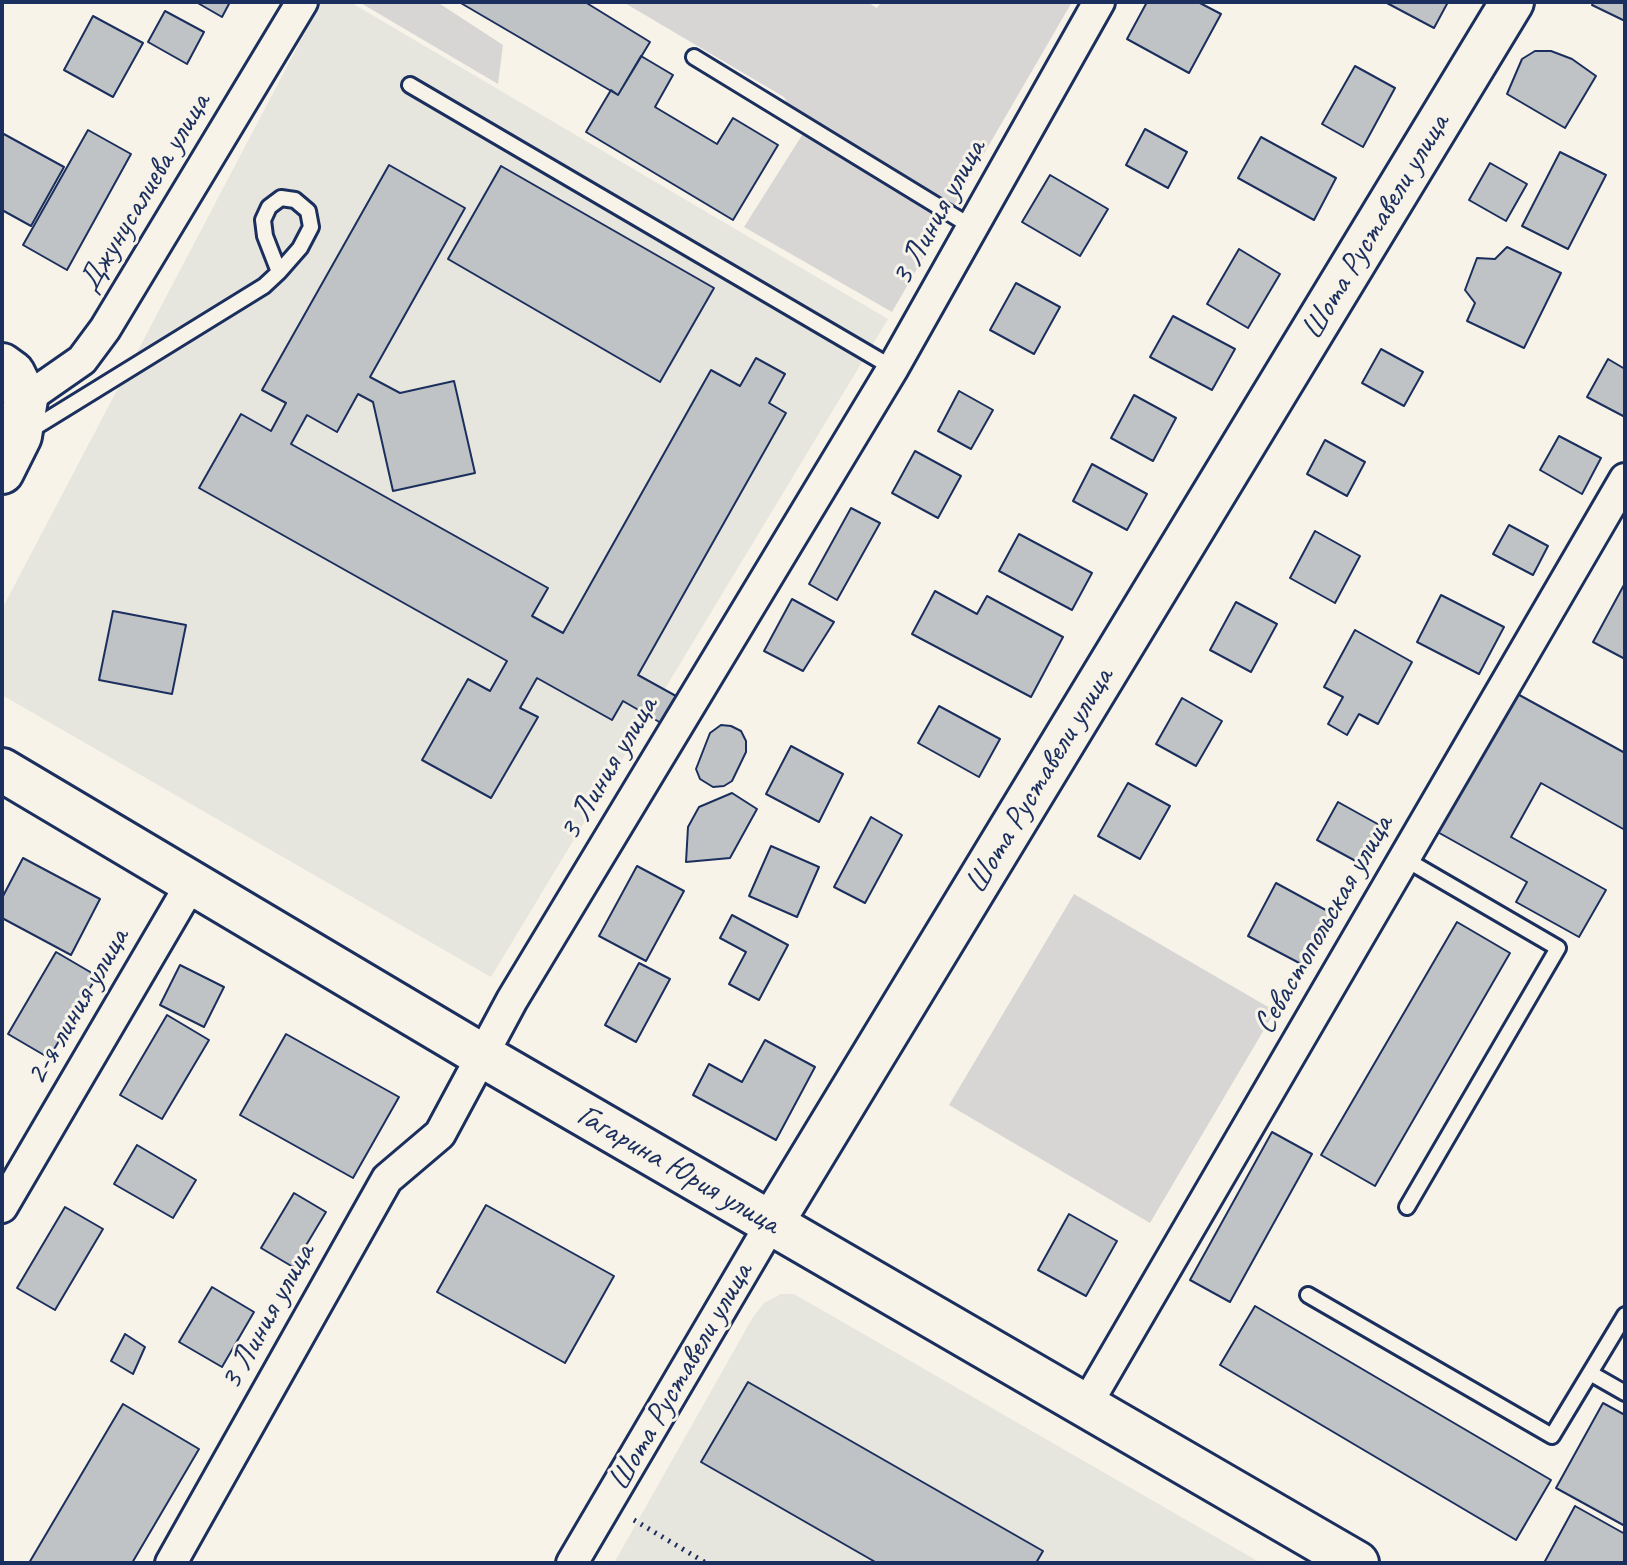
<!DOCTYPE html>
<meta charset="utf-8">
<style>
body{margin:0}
#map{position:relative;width:1627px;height:1565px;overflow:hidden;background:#f7f3e8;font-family:Caveat,sans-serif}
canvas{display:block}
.frame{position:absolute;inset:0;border:4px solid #1b2f5e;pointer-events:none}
</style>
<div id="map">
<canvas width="1627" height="1565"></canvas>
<div class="frame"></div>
</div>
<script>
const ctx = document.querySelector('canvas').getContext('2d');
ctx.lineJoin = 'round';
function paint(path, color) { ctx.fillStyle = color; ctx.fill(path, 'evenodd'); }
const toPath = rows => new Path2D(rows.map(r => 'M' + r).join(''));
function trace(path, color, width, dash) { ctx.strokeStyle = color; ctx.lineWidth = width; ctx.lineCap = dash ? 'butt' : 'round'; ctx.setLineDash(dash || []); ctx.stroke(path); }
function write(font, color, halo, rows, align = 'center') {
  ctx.font = font + ' Caveat,sans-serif'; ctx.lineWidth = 6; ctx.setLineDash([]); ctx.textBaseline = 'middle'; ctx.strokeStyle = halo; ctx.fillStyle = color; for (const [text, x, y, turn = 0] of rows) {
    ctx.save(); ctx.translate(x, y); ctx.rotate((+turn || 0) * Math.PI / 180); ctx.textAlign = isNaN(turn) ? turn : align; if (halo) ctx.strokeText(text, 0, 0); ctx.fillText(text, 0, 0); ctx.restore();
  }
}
const built = toPath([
 [321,2,350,2,888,319,491,977,2,695,2,609],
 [781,1294,794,1294,1261,1563,614,1563,753,1317,764,1303]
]);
const green = toPath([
 [359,2,437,2,503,45,498,84],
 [623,2,867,2,877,8,881,2,1072,2,892,312,744,227,804,132,784,97],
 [1074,894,1275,1011,1150,1223,949,1105]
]);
const building = toPath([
 [196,2,230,2,222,17,196,2],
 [459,2,585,2,650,42,618,95,459,2],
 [1147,2,1198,2,1221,14,1189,73,1127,39,1147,2],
 [1385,2,1448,2,1434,28,1385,2],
 [1594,2,1625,2,1625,21,1592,5,1594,2],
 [165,11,204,32,187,64,148,42,165,11],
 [93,16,143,43,113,97,64,70,93,16],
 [1535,51,1551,51,1572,59,1596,76,1565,128,1507,94,1522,59,1535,51],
 [641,56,673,75,655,107,717,144,733,118,778,145,733,220,586,132,611,90,618,95,641,56],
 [1355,66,1395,88,1363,147,1322,124,1355,66],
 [1145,129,1187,152,1168,188,1126,165,1145,129],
 [88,130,131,154,67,270,23,245,88,130],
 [2,133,64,167,31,226,2,210,2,133],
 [1261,137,1336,178,1314,220,1238,178,1261,137],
 [1560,152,1606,175,1568,249,1522,226,1560,152],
 [1490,163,1527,184,1506,221,1469,200,1490,163],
 [389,165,465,208,370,377,400,393,454,381,475,473,393,491,373,402,358,394,337,432,307,415,291,444,548,588,532,616,563,633,711,370,740,386,756,358,785,374,769,403,786,413,638,675,676,696,661,723,623,701,612,720,537,678,520,708,538,717,491,798,422,760,468,679,490,691,507,661,199,488,241,414,271,431,286,403,262,390,389,165],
 [501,166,714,288,660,382,448,259,501,166],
 [1050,175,1108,209,1080,256,1022,222,1050,175],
 [1507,247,1561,273,1524,348,1467,321,1475,303,1465,290,1477,258,1495,259,1507,247],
 [1239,249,1280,274,1248,328,1207,304,1239,249],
 [1016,283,1060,307,1034,354,990,330,1016,283],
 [1173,316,1235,349,1212,390,1150,357,1173,316],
 [1381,349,1423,372,1404,406,1362,383,1381,349],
 [1608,359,1625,369,1625,417,1587,397,1608,359],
 [959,391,993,410,971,449,938,431,959,391],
 [1134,395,1176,418,1153,461,1111,438,1134,395],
 [1559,436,1601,458,1582,494,1540,470,1559,436],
 [1325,440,1365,462,1347,496,1307,474,1325,440],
 [915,451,961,476,938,518,892,493,915,451],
 [1092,464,1147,494,1127,530,1073,501,1092,464],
 [851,508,880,523,837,600,809,584,851,508],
 [1509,525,1548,546,1533,575,1493,554,1509,525],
 [1315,531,1360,556,1335,603,1290,578,1315,531],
 [1019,534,1092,573,1072,610,999,571,1019,534],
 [1625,583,1625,659,1593,642,1625,583],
 [935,591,977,614,987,596,1063,637,1031,697,912,634,935,591],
 [1441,595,1504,627,1479,674,1417,642,1441,595],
 [792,599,834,622,803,671,764,651,792,599],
 [1236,602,1277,624,1251,672,1210,650,1236,602],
 [113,611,186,625,172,694,99,680,113,611],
 [1355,630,1412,662,1378,724,1359,714,1347,735,1328,724,1343,697,1324,687,1355,630],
 [1512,691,1625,753,1625,830,1541,783,1511,837,1606,890,1579,937,1516,902,1527,882,1434,830,1512,691],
 [1182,698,1222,721,1196,766,1156,744,1182,698],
 [939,706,1000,739,979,777,918,743,939,706],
 [721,725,731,726,741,731,746,741,746,752,732,781,724,786,713,787,700,779,696,769,710,733,721,725],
 [791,746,843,774,819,822,766,794,791,746],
 [1128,783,1170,806,1140,859,1098,836,1128,783],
 [732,793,757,809,730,858,686,862,688,827,699,807,732,793],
 [1338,802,1383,827,1363,865,1317,840,1338,802],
 [871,817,902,835,865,903,834,887,871,817],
 [771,846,819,867,797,917,749,896,771,846],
 [23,858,100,899,71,955,2,918,2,898,23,858],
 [637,866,684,891,646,961,599,936,637,866],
 [1276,883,1333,914,1305,966,1248,936,1276,883],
 [732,915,788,945,759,1000,729,984,746,952,720,938,732,915],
 [1457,922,1510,953,1375,1186,1321,1155,1457,922],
 [56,952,97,976,49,1058,8,1034,56,952],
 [639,963,670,979,636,1042,605,1025,639,963],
 [180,965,224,987,204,1027,160,1005,180,965],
 [167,1015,209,1040,162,1119,120,1095,167,1015],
 [286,1034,399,1097,353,1178,240,1115,286,1034],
 [765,1040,815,1067,776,1140,693,1095,709,1064,742,1082,765,1040],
 [1272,1132,1312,1154,1230,1302,1190,1280,1272,1132],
 [137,1145,196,1180,173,1218,114,1184,137,1145],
 [294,1193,326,1212,293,1267,261,1248,294,1193],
 [486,1205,614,1276,565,1363,437,1292,486,1205],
 [65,1207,103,1229,55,1310,17,1288,65,1207],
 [1069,1214,1117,1241,1086,1296,1038,1270,1069,1214],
 [212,1287,254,1312,222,1367,179,1342,212,1287],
 [1255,1306,1551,1480,1516,1540,1220,1365,1255,1306],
 [125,1334,145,1347,133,1374,111,1361,125,1334],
 [748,1382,1043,1551,1036,1563,877,1563,701,1462,748,1382],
 [1603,1403,1625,1415,1625,1526,1556,1488,1603,1403],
 [123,1404,199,1449,132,1563,29,1563,123,1404],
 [1575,1506,1625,1534,1625,1563,1544,1563,1575,1506]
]);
const path = toPath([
 [634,1520,706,1563]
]);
const lane = toPath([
 [694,57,972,227],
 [410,85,893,368],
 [29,431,264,286,279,272,300,248,311,227,308,211,295,200,281,198,269,207,263,220,265,236,279,272],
 [1405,859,1558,948,1407,1207],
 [1308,1295,1552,1436,1590,1373],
 [1625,1315,1590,1373,1625,1393]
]);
const street = toPath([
 [26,399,82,360,105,329,302,2],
 [2,1207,191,884],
 [1085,1407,1625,479],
 [171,1563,387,1179,440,1134,512,1000,893,368,1099,2],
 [572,1563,771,1224]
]);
const secondary = toPath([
 [2,365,13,373,26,399,20,436,2,472],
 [2,770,483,1056,1357,1563],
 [771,1224,1512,2]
]);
const streetNames = [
 ["Джунусалиева улица",145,193,-59],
 ["3 Линия улица",939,213,-61],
 ["Шота Руставели улица",1376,227,-59],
 ["3 Линия улица",609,769,-59],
 ["Шота Руставели улица",1040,781,-59],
 ["Севастопольская улица",1324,925,-60],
 ["2-я линия улица",78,1007,-60],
 ["Гагарина Юрия улица",678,1170,30],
 ["3 Линия улица",268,1317,-61],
 ["Шота Руставели улица",681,1377,-60]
];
paint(built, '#e6e5de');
paint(green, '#d7d6d4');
paint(building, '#c0c3c5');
trace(building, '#1b2f5e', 2);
trace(lane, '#1b2f5e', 20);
trace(street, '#1b2f5e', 36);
trace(secondary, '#1b2f5e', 48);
trace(path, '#1b2f5e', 5, [2, 6]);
trace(lane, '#f7f3e8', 14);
trace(street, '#f7f3e8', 30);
trace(secondary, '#f7f3e8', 42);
write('32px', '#1b2f5e', '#f7f3e8', streetNames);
</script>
